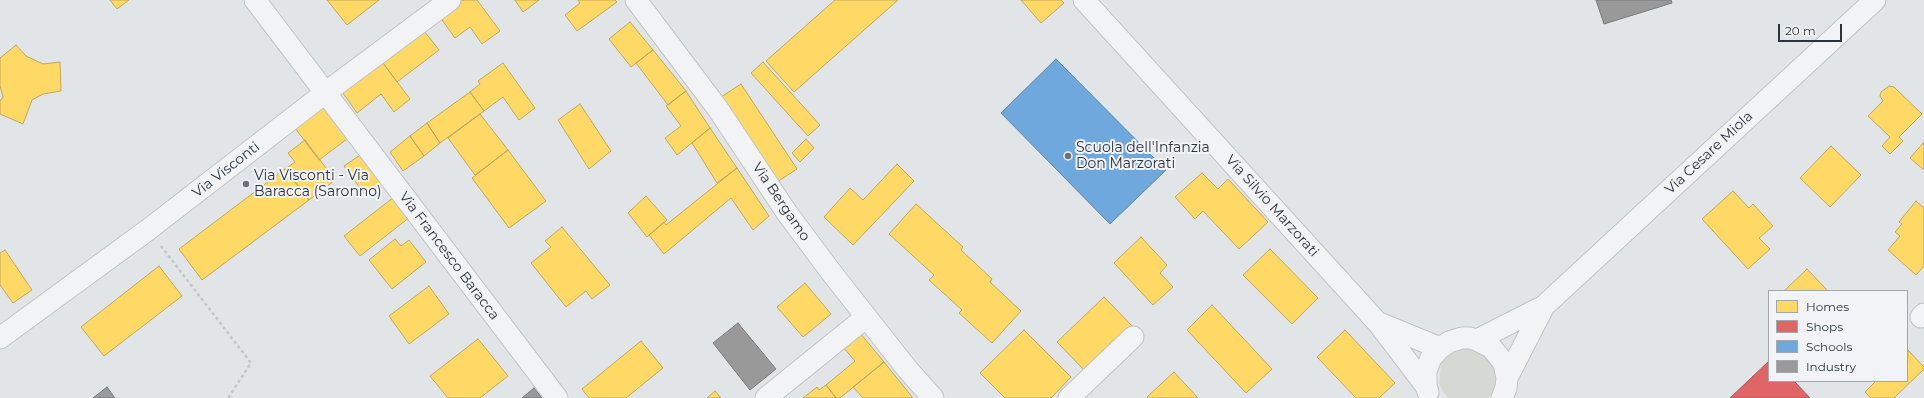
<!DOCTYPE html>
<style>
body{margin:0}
#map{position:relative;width:1924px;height:398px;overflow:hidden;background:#e2e5e7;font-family:Montserrat,sans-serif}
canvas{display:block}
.legend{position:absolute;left:1768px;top:290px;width:140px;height:92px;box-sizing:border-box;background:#f1f3f6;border:1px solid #a2a7ac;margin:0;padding:5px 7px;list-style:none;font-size:12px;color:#2b343e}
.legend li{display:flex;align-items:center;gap:8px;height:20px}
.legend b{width:20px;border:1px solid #a2a7ac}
.scale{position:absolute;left:1778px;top:24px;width:64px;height:18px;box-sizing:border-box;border:2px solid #2b343e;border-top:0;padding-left:5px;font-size:12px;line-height:14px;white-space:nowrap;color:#2b343e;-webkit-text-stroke:3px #f1f3f6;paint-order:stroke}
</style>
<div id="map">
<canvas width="1924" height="398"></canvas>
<ul class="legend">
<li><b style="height:11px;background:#ffd966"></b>Homes</li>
<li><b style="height:11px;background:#e06666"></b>Shops</li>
<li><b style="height:11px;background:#6fa8dc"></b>Schools</li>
<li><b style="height:11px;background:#999"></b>Industry</li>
</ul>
<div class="scale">20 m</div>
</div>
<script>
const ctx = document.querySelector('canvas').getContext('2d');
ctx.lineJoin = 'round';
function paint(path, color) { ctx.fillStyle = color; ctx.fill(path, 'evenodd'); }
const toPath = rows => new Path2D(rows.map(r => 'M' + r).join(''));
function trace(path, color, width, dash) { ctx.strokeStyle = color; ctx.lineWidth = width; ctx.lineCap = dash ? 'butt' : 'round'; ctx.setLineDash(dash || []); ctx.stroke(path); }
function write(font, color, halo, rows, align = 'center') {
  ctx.font = font + ' Montserrat,sans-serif'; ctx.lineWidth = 4; ctx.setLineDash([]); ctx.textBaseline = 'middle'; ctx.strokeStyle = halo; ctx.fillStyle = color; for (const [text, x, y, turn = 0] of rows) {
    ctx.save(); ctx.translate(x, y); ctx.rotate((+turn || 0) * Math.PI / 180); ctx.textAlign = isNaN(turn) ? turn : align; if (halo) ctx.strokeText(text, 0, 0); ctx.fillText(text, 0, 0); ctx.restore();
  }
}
const green = toPath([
 [1463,347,1473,347,1490,357,1498,375,1497,385,1492,394,1488,398,1448,398,1443,392,1439,383,1441,364,1446,356,1454,350]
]);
const homes = toPath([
 [110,0,129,0,117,9,110,0],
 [327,0,379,0,347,25,327,0],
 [463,0,477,0,500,31,482,44,470,27,455,38,440,17,463,0],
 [515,0,539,0,523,12,515,0],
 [578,0,615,0,617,2,577,31,565,15,580,3,578,0],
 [835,0,898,0,794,92,766,61,835,0],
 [1021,0,1061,0,1064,3,1041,23,1021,0],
 [630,22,653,50,631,67,609,39,630,22],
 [425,32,439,50,397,82,383,63,425,32],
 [16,45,26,56,43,64,60,62,61,91,43,94,32,100,23,124,0,114,0,101,3,97,0,86,0,58,16,45],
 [653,50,686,91,668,105,636,63,653,50],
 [763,62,820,125,808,136,751,73,763,62],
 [383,63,410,99,394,112,381,94,357,113,343,93,383,63],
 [503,63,535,108,519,120,503,97,484,111,470,92,480,84,478,81,503,63],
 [741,84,797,169,777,182,721,97,741,84],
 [1889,86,1894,87,1922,114,1899,137,1903,141,1890,154,1882,146,1890,137,1868,116,1883,101,1880,96,1881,92,1889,86],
 [686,91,710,128,677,155,665,138,681,126,666,106,686,91],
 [470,92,484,111,440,143,427,123,470,92],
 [580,104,611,151,589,169,558,120,580,104],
 [324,107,347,139,319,160,295,128,324,107],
 [480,114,508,150,475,175,448,138,480,114],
 [427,123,440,143,424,156,410,136,427,123],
 [710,128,737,168,717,183,692,143,710,128],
 [410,136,424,156,403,171,390,152,410,136],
 [806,139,814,148,800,162,792,153,806,139],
 [305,140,335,180,309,200,285,169,295,162,288,153,305,140],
 [1924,142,1924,170,1910,158,1924,142],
 [1831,146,1861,175,1830,207,1800,178,1831,146],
 [508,150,546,201,509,228,472,178,508,150],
 [366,151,386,180,365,195,344,166,366,151],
 [897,164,914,181,853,245,824,217,850,188,863,200,897,164],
 [737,168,769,216,753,230,731,198,664,254,649,235,664,222,666,225,737,168],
 [285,169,309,200,202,280,179,249,285,169],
 [1202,173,1218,189,1228,179,1268,222,1239,249,1203,211,1195,219,1175,197,1202,173],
 [1733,191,1749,208,1753,204,1773,226,1759,238,1770,249,1748,269,1702,219,1733,191],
 [646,196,667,220,647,237,628,213,646,196],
 [394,197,410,217,360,256,344,236,394,197],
 [1916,201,1924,208,1924,266,1916,275,1888,250,1900,236,1895,232,1902,224,1899,222,1916,201],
 [916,204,963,247,961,250,992,279,990,282,1021,311,992,343,959,313,962,310,929,280,934,275,889,234,916,204],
 [562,227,610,285,592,299,586,291,566,307,531,263,551,247,545,241,562,227],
 [1141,237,1167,265,1160,273,1173,287,1153,305,1114,263,1141,237],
 [395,239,401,246,409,240,426,262,392,289,369,260,395,239],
 [1270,249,1318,298,1292,324,1243,275,1270,249],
 [5,250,32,290,13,303,0,285,0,253,5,250],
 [159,266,182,296,104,356,81,327,159,266],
 [1807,269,1828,291,1784,291,1807,269],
 [805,283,831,314,803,337,777,307,805,283],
 [429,286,449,314,409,344,389,316,429,286],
 [1104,297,1134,328,1087,373,1057,342,1104,297],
 [1212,305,1272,369,1246,393,1187,330,1212,305],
 [1024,330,1071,377,1051,398,1005,398,980,373,1024,330],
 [1345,330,1395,383,1379,398,1356,398,1317,357,1345,330],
 [860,333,884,362,840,398,836,398,826,385,855,361,843,347,860,333],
 [478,339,508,376,480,398,448,398,430,376,478,339],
 [641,341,663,368,626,398,589,398,582,389,641,341],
 [1908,350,1924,367,1924,369,1894,398,1871,398,1865,392,1876,381,1907,381,1908,350],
 [884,362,913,398,863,398,853,387,884,362],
 [1174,372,1198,398,1148,398,1147,397,1174,372],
 [826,385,836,398,803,398,817,387,819,390,826,385],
 [715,391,721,398,707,398,715,391]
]);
const shops = toPath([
 [1769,361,1769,381,1794,381,1810,398,1730,398,1769,361]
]);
const schools = toPath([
 [1056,59,1166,170,1110,224,1001,113,1056,59]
]);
const industry = toPath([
 [1596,0,1671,0,1672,3,1604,24,1596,0],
 [738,323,776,369,750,390,713,343,738,323],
 [107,387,115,398,93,398,107,387],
 [534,388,542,398,522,398,534,388]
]);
const path = toPath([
 [161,246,251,363,228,398]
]);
const minor = toPath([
 [255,0,557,398],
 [636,0,718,109,787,213,831,272,908,370,933,398],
 [1084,0,1378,323,1426,386],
 [1921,317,1924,314],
 [1379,323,1440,348],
 [0,338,149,229,325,93,450,0],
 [1477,340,1544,306,1875,0],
 [1507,378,1544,306],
 [1428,392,1426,386,1426,371,1431,358,1440,348,1449,342,1462,338,1470,338,1477,340,1491,347,1504,363,1507,378,1506,388,1502,398],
 [766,398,865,318],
 [1069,398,1133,337]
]);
const markers = [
 [1068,156,4,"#6b7279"],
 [246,184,4,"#6b7279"]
];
const poiNames = [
 ["Scuola dell'Infanzia",1076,148],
 ["Don Marzorati",1076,164],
 ["Via Visconti - Via",254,176],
 ["Baracca (Saronno)",254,192]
];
const streetNames = [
 ["Via Cesare Miola",1709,153,-43],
 ["Via Visconti",226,170,-38],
 ["Via Bergamo",781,202,56],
 ["Via Silvio Marzorati",1272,206,48],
 ["Via Francesco Baracca",449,256,53]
];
paint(green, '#d4dad3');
paint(homes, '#ffd966');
trace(homes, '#bfa85a', 1);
paint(shops, '#e06666');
trace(shops, '#aa575a', 1);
paint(schools, '#6fa8dc');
trace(schools, '#5b85ad', 1);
paint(industry, '#999');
trace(industry, '#787b7e', 1);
trace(minor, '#c1c3c5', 23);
trace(path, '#c3c5c7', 2.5, [3, 3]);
trace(minor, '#f2f3f4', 21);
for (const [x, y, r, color] of markers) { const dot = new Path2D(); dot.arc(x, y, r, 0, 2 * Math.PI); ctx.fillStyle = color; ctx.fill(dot); trace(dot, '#f1f3f6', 1.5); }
write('14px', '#2b343e', '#f1f3f6', poiNames, 'left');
write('14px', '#2b343e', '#f1f3f6', streetNames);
</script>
